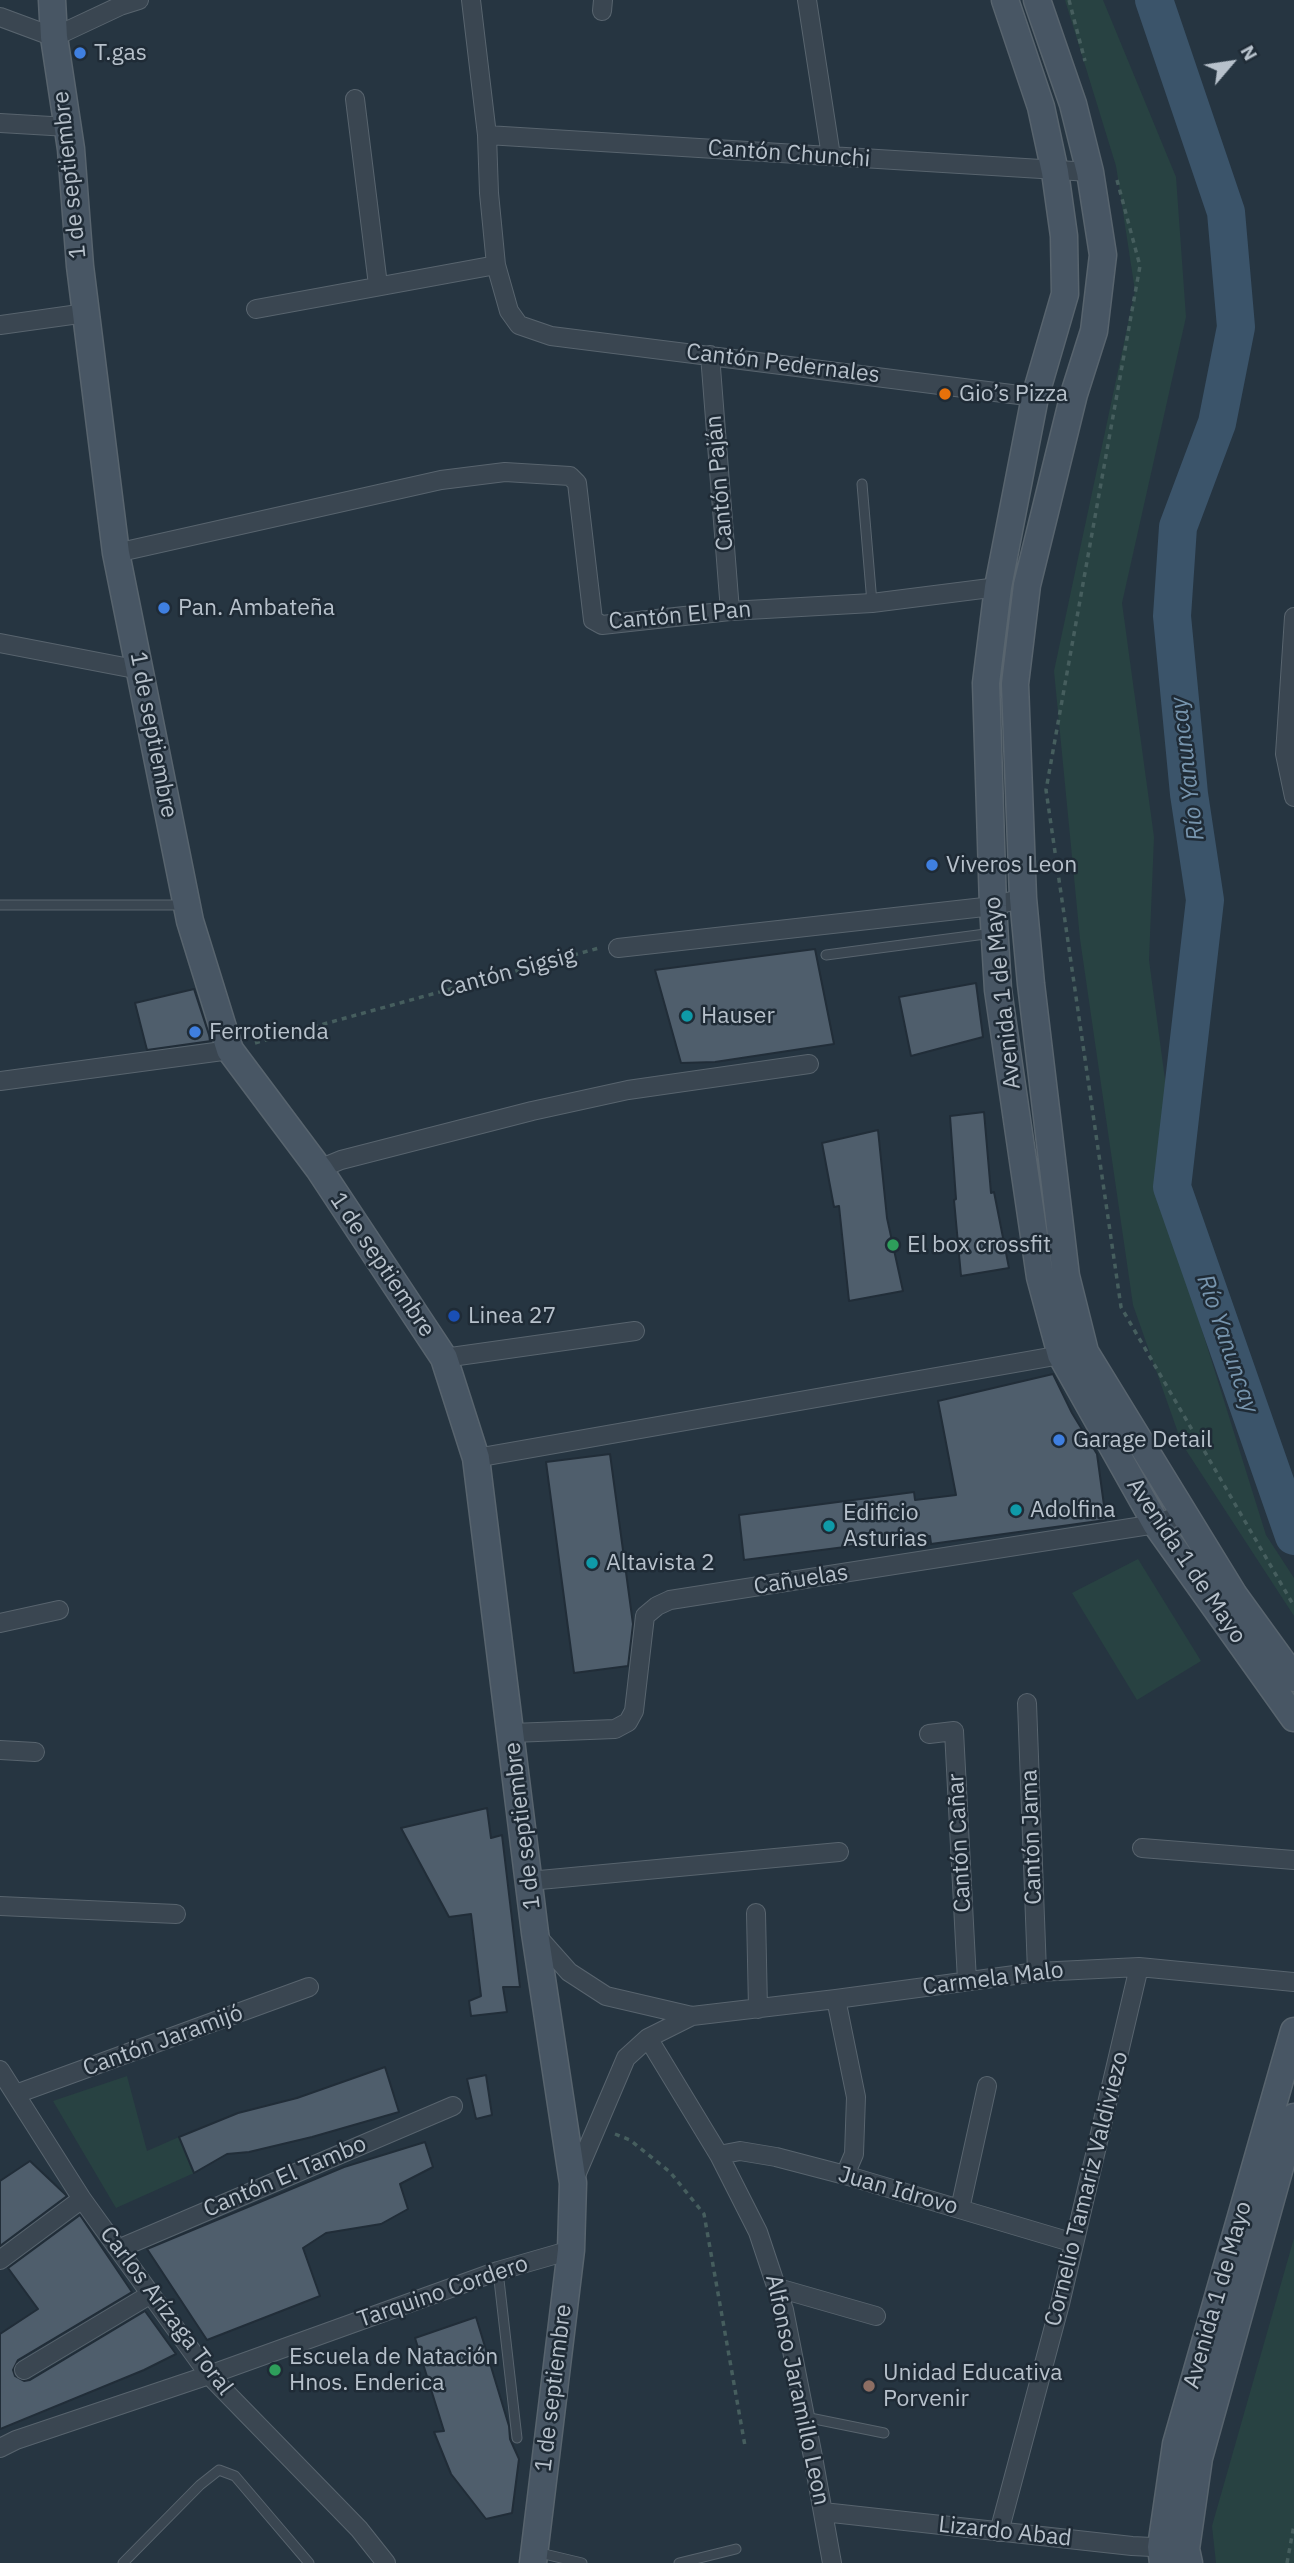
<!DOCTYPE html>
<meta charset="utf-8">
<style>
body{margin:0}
#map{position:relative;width:1294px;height:2563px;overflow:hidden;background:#263541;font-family:"IBM Plex Sans",sans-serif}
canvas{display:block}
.north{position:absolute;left:1196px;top:28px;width:70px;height:70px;-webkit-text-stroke:5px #1f2b36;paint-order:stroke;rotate:61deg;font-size:19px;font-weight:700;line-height:28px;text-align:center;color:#b7c1cb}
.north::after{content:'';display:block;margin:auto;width:24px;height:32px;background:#b7c1cb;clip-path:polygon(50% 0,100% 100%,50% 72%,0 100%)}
</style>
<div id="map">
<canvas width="1294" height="2563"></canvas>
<div class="north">N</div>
</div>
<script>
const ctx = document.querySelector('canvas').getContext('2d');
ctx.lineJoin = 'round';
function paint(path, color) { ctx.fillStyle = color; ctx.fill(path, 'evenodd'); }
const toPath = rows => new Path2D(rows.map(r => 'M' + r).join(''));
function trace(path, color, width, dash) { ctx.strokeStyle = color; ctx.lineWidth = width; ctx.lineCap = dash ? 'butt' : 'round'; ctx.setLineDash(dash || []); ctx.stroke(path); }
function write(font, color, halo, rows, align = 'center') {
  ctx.font = font + ' "IBM Plex Sans",sans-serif'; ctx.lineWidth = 5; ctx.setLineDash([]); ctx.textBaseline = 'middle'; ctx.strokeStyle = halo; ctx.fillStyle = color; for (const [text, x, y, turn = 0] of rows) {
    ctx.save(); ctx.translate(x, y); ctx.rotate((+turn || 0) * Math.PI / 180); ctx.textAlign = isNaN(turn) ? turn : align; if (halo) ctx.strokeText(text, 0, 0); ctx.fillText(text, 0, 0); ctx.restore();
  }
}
const green = toPath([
 [1065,0,1103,0,1176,177,1186,317,1122,603,1154,837,1149,960,1196,1311,1266,1535,1294,1578,1294,1616,1182,1444,1133,1305,1080,939,1054,671,1135,291,1116,166],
 [1138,1559,1201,1661,1137,1700,1072,1593],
 [127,2076,147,2151,179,2137,194,2173,116,2208,53,2101],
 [1294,2238,1294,2563,1216,2563,1212,2526]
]);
const river = toPath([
 [1154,0,1226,212,1236,327,1217,423,1178,527,1172,616,1189,794,1205,900,1172,1187,1294,1536]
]);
const building = toPath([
 [815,949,834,1044,715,1062,681,1063,655,970,815,949],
 [976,983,983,1037,911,1056,899,997,976,983],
 [194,989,211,1041,147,1050,135,1003,194,989],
 [984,1112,991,1193,994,1192,1009,1268,961,1276,954,1200,956,1199,950,1116,984,1112],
 [878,1130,887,1218,903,1291,849,1301,839,1206,834,1207,822,1143,878,1130],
 [1053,1374,1072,1413,1097,1454,1106,1520,931,1544,930,1536,744,1560,739,1515,914,1492,915,1500,956,1495,938,1401,1053,1374],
 [610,1454,633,1624,628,1666,574,1673,546,1462,610,1454],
 [487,1808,491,1838,502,1835,520,1987,503,1987,507,2012,471,2016,469,2001,481,1996,471,1914,449,1917,401,1828,487,1808],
 [385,2067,399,2112,312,2137,249,2152,227,2154,194,2173,179,2137,238,2113,297,2098,385,2067],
 [486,2075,492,2115,476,2119,467,2079,486,2075],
 [425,2142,433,2167,400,2184,408,2209,381,2224,326,2233,303,2248,320,2296,207,2340,147,2249,344,2167,425,2142],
 [30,2161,67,2196,0,2246,0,2181,30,2161],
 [80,2215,132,2292,18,2360,13,2370,15,2376,24,2381,30,2380,145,2311,176,2354,144,2370,0,2429,0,2334,38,2309,8,2268,80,2215],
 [476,2317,509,2426,510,2439,519,2459,512,2513,486,2519,451,2474,434,2432,444,2431,415,2338,476,2317]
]);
const path = toPath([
 [1069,0,1085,61],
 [1117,180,1140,266,1046,790,1121,1307,1294,1606],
 [255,1043,599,948],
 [615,2134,630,2140,670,2172,704,2214,745,2446],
 [1287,2563,1294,2525]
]);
const lane = toPath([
 [862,484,872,603],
 [0,905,184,905],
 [826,955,993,933],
 [498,2271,517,2438],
 [805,2417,884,2433],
 [536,2552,582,2563],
 [123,2563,200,2485,219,2470,235,2476,309,2563],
 [679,2563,736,2549]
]);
const street = toPath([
 [471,0,487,135,489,193,496,265,509,311,519,325,551,336,1035,397],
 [807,0,831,156],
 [602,11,603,0],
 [0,17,54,37,120,6,139,0],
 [355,99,378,285],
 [0,123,68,127],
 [487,135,1090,172],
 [256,309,496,265],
 [0,325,86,313],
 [710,355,730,611],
 [116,553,441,480,505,472,570,476,577,483,593,620,602,625,730,611,872,603,998,587],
 [1294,617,1285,754,1294,797],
 [0,643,140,670],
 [618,948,993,906,1023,898],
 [0,1081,230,1050],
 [319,1169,341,1160,532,1111,628,1090,809,1064],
 [444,1358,635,1331],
 [476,1458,1061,1355],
 [0,1623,59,1610],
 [1027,1703,1037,1972],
 [512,1733,615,1729,628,1722,634,1711,645,1616,657,1606,670,1600,1156,1524,1183,1514],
 [929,1734,954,1731,967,1981],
 [0,1750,35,1752],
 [1142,1848,1294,1860],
 [529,1881,839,1852],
 [0,1906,176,1914],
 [756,1913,758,2009],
 [537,1936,569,1972,606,1996,692,2016,836,1999,1037,1972,1139,1967,1294,1982],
 [836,1999,856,2097,854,2154,845,2175],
 [648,2038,719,2155,758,2232,784,2310,813,2457,832,2563],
 [0,2070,82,2199,209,2375,359,2529,386,2563],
 [16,2094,309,1987],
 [719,2155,740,2151,776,2157,845,2175,1074,2243],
 [574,2180,626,2058,648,2038,692,2016],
 [960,2209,987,2086],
 [118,2249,453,2106],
 [0,2260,82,2199],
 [778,2288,876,2316],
 [24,2370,151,2294],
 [0,2448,16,2440,209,2375,498,2271,571,2250],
 [823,2512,1132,2546,1172,2548],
 [999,2532,1060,2304,1139,1967]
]);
const secondary = toPath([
 [52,0,54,37,71,149,80,266,116,553,190,921,230,1050,319,1169,444,1358,476,1458,535,1933,573,2183,571,2250,533,2563],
 [1005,0,1041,107,1055,172,1064,236,1065,294,1035,397,998,587,986,683,993,906,998,990,1040,1277,1061,1355,1156,1524,1294,1718],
 [1037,0,1073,104,1090,172,1103,255,1094,331,1074,394,1027,585,1015,684,1023,898,1031,984,1066,1276,1085,1352,1234,1595,1294,1678],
 [1163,2563,1161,2547,1176,2444,1294,2031],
 [1189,2563,1186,2549,1199,2458,1294,2117]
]);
const markers = [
 [80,53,7,"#3f7fe0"],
 [945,394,7,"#e8710a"],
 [164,608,7,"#3f7fe0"],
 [932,865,7,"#3f7fe0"],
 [687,1016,7,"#0f9aa8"],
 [195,1032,7,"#3f7fe0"],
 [893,1245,7,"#2e9e5b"],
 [454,1316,7,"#1a4fb4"],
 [1059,1440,7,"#3f7fe0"],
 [1016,1510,7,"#0f9aa8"],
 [829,1526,7,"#0f9aa8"],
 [592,1563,7,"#0f9aa8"],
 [275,2370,7,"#2e9e5b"],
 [869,2386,7,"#8d6e63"]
];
const poiNames = [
 ["T.gas",94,53],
 ["Gio’s Pizza",959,394],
 ["Pan. Ambateña",178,608],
 ["Viveros Leon",946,865],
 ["Hauser",701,1016],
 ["Ferrotienda",209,1032],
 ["El box crossfit",907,1245],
 ["Linea 27",468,1316],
 ["Garage Detail",1073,1440],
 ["Adolfina",1030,1510],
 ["Edificio",843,1513],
 ["Asturias",843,1539],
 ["Altavista 2",606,1563],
 ["Escuela de Natación",289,2357],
 ["Hnos. Enderica",289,2383],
 ["Unidad Educativa",883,2373],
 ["Porvenir",883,2399]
];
const streetNames = [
 ["Cantón Chunchi",789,154,4],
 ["1 de septiembre",70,175,-96],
 ["Cantón Pedernales",783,364,7],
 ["Cantón Paján",720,483,-95],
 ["Cantón El Pan",680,616,-5],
 ["1 de septiembre",153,735,79],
 ["Cantón Sigsig",508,973,-15],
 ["Avenida 1 de Mayo",1003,993,-96],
 ["1 de septiembre",382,1265,56],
 ["Avenida 1 de Mayo",1186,1561,56],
 ["Cañuelas",801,1580,-9],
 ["1 de septiembre",523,1826,-97],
 ["Cantón Jama",1032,1837,-92],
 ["Cantón Cañar",960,1843,-93],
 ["Carmela Malo",993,1979,-7],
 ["Cantón Jaramijó",163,2041,-20],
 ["Cantón El Tambo",285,2177,-23],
 ["Cornelio Tamariz Valdiviezo",1087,2189,-76],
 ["Juan Idrovo",898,2191,16],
 ["Tarquino Cordero",443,2292,-19],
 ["Avenida 1 de Mayo",1218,2295,-74],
 ["Carlos Arízaga Toral",166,2311,53],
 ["1 de septiembre",554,2388,-83],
 ["Alfonso Jaramillo Leon",797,2390,78],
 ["Lizardo Abad",1005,2532,6]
];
const waterNames = [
 ["Río Yanuncay",1188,769,-97],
 ["Río Yanuncay",1227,1344,71]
];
paint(green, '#284242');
trace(river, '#3b546a', 38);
paint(building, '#4f5e6c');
trace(building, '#212d38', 2);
trace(lane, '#58646e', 11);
trace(street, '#58646e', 20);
trace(secondary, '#58646e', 29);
trace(path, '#465e5e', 3.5, [5, 5]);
trace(lane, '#3a4651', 9);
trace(street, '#3a4651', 18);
trace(secondary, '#485664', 26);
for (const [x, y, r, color] of markers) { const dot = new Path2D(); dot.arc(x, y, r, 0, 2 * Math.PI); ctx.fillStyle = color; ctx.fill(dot); trace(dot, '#1f2b36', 2.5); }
write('23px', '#b7c1cb', '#1f2b36', poiNames, 'left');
write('23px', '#b7c1cb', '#1f2b36', streetNames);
write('italic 24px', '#7795ae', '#1f2b36', waterNames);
</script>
